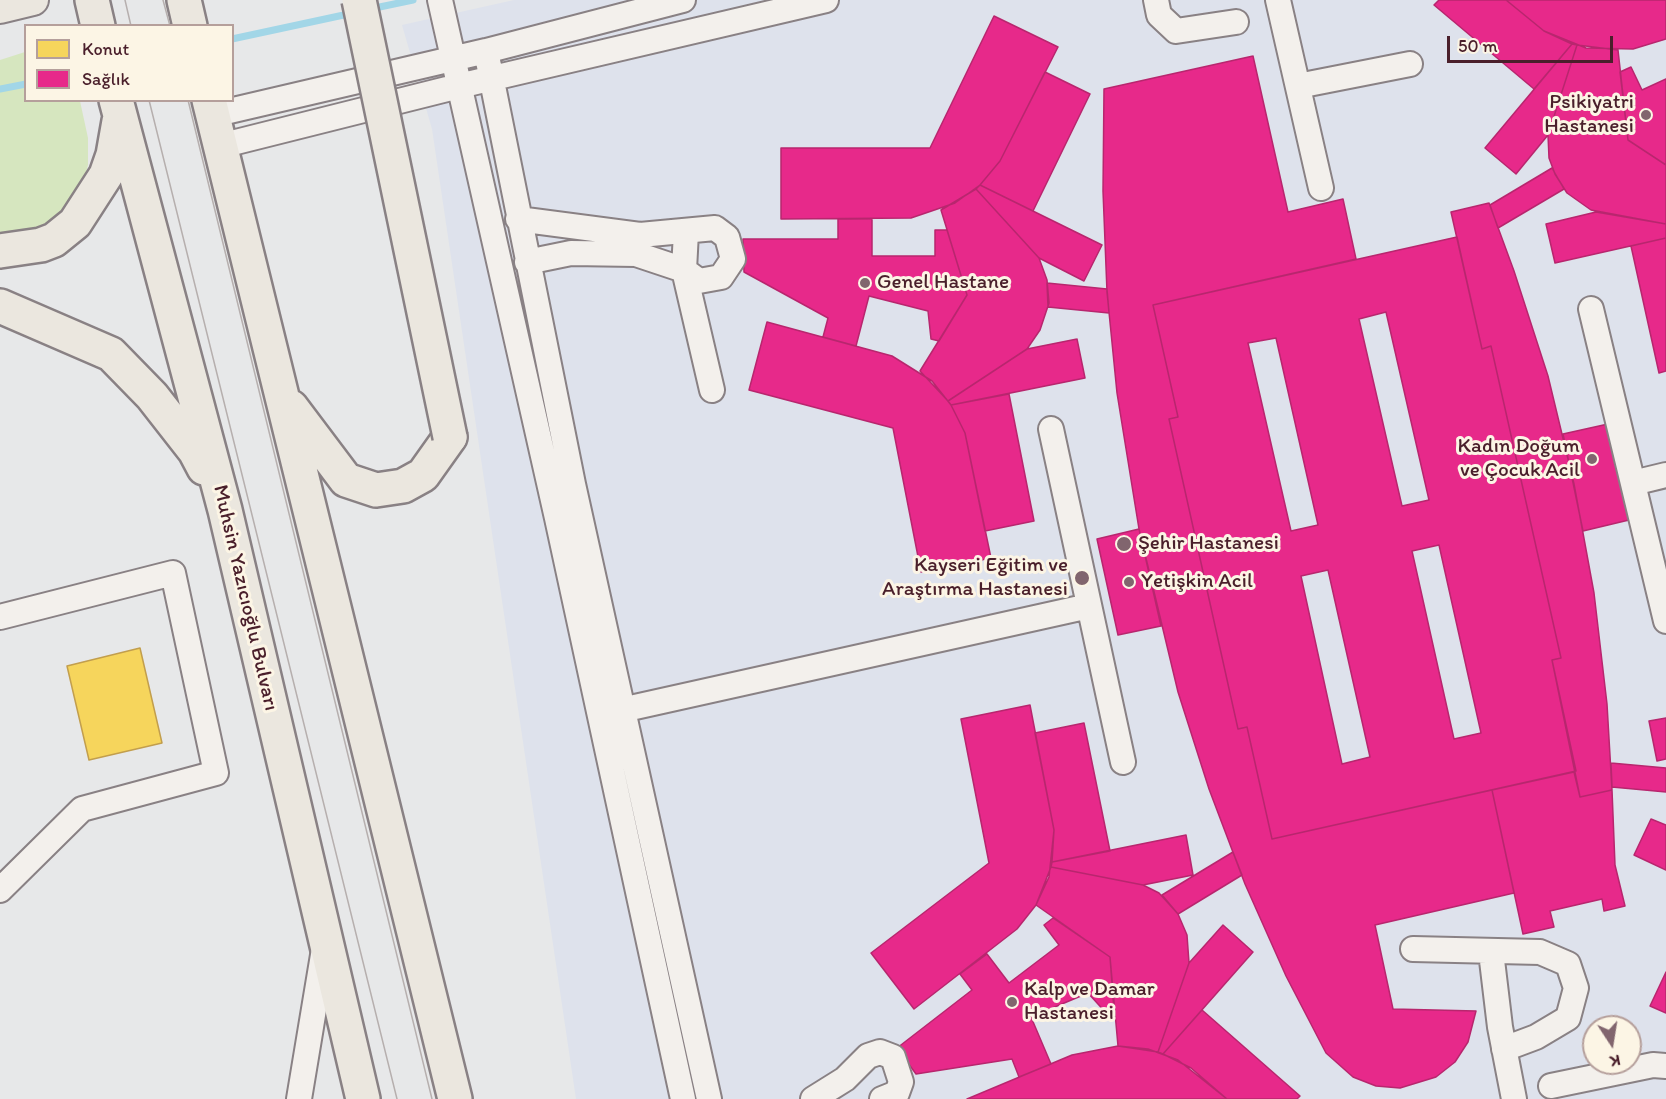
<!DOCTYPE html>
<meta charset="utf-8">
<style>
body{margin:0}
#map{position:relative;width:1666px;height:1099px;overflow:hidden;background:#e7e8e9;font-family:Itim,sans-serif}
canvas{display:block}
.legend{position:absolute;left:24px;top:24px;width:210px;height:78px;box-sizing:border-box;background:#fcf5e5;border:2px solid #b59f9b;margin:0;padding:8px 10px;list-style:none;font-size:18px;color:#4a1f2b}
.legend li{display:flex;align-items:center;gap:12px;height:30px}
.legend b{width:30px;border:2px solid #b59f9b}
.north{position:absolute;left:1582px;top:1015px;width:60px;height:60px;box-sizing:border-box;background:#fcf5e5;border:2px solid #b59f9b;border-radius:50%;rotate:168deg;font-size:16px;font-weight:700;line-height:24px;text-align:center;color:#4a1f2b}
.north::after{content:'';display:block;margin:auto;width:21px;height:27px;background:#81656e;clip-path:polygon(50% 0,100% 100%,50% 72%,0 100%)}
.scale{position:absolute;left:1447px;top:36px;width:166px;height:27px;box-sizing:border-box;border:3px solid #4a1f2b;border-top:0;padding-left:8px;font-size:18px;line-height:21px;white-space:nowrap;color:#4a1f2b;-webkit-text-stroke:4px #fcf5e5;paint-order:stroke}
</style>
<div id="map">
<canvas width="1666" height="1099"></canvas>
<ul class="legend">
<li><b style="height:16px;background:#f6d55c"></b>Konut</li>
<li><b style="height:16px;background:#e7298a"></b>Sağlık</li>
</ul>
<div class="north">K</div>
<div class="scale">50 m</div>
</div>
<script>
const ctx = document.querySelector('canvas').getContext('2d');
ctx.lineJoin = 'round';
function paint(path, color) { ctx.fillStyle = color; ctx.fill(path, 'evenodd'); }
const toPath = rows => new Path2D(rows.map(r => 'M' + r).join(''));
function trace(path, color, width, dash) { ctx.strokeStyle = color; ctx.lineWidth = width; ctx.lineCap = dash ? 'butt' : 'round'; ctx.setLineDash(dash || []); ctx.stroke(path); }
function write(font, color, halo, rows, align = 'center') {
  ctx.font = font + ' Itim,sans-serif'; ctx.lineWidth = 6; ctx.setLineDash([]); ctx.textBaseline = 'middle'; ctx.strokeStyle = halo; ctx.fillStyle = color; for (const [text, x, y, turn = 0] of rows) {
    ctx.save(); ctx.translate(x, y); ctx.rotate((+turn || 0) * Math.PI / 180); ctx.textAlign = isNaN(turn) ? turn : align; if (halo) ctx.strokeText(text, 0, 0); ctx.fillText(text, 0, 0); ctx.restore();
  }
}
const built = toPath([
 [514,0,1666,0,1666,1099,576,1099,432,129,402,25],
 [1594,1027,1630,1027,1630,1063,1594,1063]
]);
const green = toPath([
 [25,52,26,100,80,101,88,138,88,165,82,189,50,228,0,240,0,60]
]);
const homes = toPath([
 [140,648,162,743,89,760,67,666,140,648]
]);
const health = toPath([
 [1439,0,1506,0,1544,31,1572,44,1534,89,1434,5,1439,0],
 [1506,0,1666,0,1666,39,1633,49,1586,48,1544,31,1506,0],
 [994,16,1058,47,1000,161,980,185,955,203,911,218,781,219,781,148,930,148,994,16],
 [1572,44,1577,45,1548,135,1516,174,1485,148,1572,44],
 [1577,45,1618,50,1628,140,1666,165,1666,224,1591,210,1567,193,1555,174,1549,158,1548,135,1577,45],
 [1253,56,1288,212,1343,199,1356,259,1153,305,1178,417,1169,419,1238,729,1247,727,1272,839,1492,790,1514,893,1375,925,1393,1009,1476,1011,1468,1042,1455,1062,1436,1077,1400,1088,1376,1086,1353,1077,1326,1053,1286,976,1245,884,1209,789,1178,692,1139,529,1117,393,1107,292,1103,191,1104,89,1253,56],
 [1631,67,1642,90,1666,79,1666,165,1628,140,1620,72,1631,67],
 [1045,72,1090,94,1033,211,980,185,1000,161,1045,72],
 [1552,168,1564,189,1498,228,1490,205,1552,168],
 [980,185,1102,245,1084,281,1039,258,976,189,980,185],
 [976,189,1039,258,1047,280,1049,303,1040,330,1027,349,948,401,920,371,967,295,941,210,976,189],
 [1489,203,1514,271,1548,376,1574,484,1594,593,1607,704,1612,790,1580,797,1552,660,1561,658,1491,346,1482,349,1451,212,1489,203],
 [1596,212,1666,224,1666,238,1555,263,1546,224,1596,212],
 [838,219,872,219,872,256,935,256,935,230,947,230,967,295,939,341,931,339,928,311,869,296,856,346,823,337,828,318,744,272,743,239,838,239,838,219],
 [1457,237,1482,349,1491,346,1561,658,1552,660,1576,771,1272,839,1247,727,1238,729,1169,419,1178,417,1153,305,1457,237],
 [1386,312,1429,500,1402,506,1359,319,1386,312],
 [1276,338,1318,525,1291,531,1248,343,1276,338],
 [1439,545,1481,733,1454,739,1412,551,1439,545],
 [1328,570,1370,757,1342,764,1301,576,1328,570],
 [1666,238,1666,371,1659,373,1631,246,1666,238],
 [1047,283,1107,289,1109,313,1048,307,1047,283],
 [767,322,892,356,932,381,951,405,965,433,991,558,921,572,893,428,749,390,767,322],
 [1077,339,1085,378,951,405,948,401,1027,349,1077,339],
 [1009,394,1034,521,985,531,965,433,951,405,1009,394],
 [1608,424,1629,520,1583,531,1563,434,1608,424],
 [1139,529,1161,626,1118,635,1097,539,1139,529],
 [1030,705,1054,830,1049,877,1036,905,1017,929,914,1009,871,953,989,863,961,719,1030,705],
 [1666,718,1666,759,1657,761,1649,721,1666,718],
 [1084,723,1110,851,1052,862,1054,830,1035,733,1084,723],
 [1611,763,1666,768,1666,792,1612,787,1611,763],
 [1574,772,1580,797,1612,790,1615,865,1625,906,1604,911,1602,899,1550,911,1554,927,1523,934,1492,790,1574,772],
 [1651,819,1666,825,1666,870,1634,855,1651,819],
 [1186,835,1193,875,1143,885,1051,867,1052,862,1186,835],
 [1233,852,1242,875,1178,914,1162,895,1233,852],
 [1051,867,1143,885,1159,893,1178,914,1187,935,1189,963,1158,1052,1118,1046,1110,957,1036,905,1051,867],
 [1053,918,1110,957,1114,1011,1107,1014,1088,993,1031,1017,1051,1064,1019,1077,1012,1059,916,1074,897,1048,972,990,960,974,987,954,1009,983,1059,945,1044,925,1053,918],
 [1223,925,1253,952,1163,1054,1158,1052,1189,963,1223,925],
 [1666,972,1666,1013,1650,1006,1666,972],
 [1202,1010,1300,1096,1297,1099,1227,1099,1191,1068,1163,1054,1202,1010],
 [1118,1046,1148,1049,1178,1060,1227,1099,967,1099,1072,1055,1118,1046]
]);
const stream = toPath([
 [370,9,413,0],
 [232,39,353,13],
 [0,89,26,84]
]);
const minor = toPath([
 [440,0,557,518,683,1099],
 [1156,0,1159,15,1176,31,1236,22],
 [1278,0,1321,188],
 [486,51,573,484,709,1099],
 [1298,86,1410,64],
 [212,115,486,51,683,0],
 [220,146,459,86,826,0],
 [518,219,640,235,715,228,727,237,733,259,721,277,699,281,684,270,636,254,571,253,527,262],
 [686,232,684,270,712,390],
 [1591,309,1666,621],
 [1051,429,1123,762],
 [1633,483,1666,475],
 [0,617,173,573,216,773,82,809,0,890],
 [608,713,1089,606],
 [1413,949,1540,952,1568,964,1576,988,1568,1018,1536,1037,1504,1049],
 [1491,952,1500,1027,1514,1099],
 [1551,1086,1653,1065,1666,1066],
 [299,1099,324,949],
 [813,1099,845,1079,868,1056,880,1052,893,1057,901,1082,897,1093,882,1099]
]);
const major = toPath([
 [0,8,33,0]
]);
const highway = toPath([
 [92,0,98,26],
 [184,0,190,26],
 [116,100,225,510,363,1099],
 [209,100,455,1099],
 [0,251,41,245,54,240,75,223,106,175,113,155,119,121],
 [0,306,111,354,152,396,195,451,204,468],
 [291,407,346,480,376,490,403,486,423,475,450,437]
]);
const tram = toPath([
 [125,0,131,26],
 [163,0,170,26],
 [149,100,397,1099],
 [188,100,432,1099]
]);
const highwayBridge = toPath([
 [359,0,450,437]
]);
const markers = [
 [1646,115,6,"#81656e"],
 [865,283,6,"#81656e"],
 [1592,459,6,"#81656e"],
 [1124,544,8,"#81656e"],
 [1082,578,8,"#81656e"],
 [1129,582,6,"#81656e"],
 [1012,1002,6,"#81656e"]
];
const poiNames = [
 ["Psikiyatri",1634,103,"right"],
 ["Hastanesi",1634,127,"right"],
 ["Genel Hastane",877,283],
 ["Kadın Doğum",1580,447,"right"],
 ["ve Çocuk Acil",1580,471,"right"],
 ["Şehir Hastanesi",1138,544],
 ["Kayseri Eğitim ve",1068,566,"right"],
 ["Araştırma Hastanesi",1068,590,"right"],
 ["Yetişkin Acil",1141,582],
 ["Kalp ve Damar",1024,990],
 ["Hastanesi",1024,1014]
];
const streetNames = [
 ["Muhsin Yazıcıoğlu Bulvarı",245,598,77]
];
paint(built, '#dee2ec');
paint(green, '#d6e6bf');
paint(homes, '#f6d55c');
trace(homes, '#c29e4d', 1.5);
paint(health, '#e7298a');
trace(health, '#b8266e', 1.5);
trace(stream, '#a2d6e7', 7);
trace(minor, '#898184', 28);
trace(major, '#898184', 34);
trace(highway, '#898184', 38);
trace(minor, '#f3f0ec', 24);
trace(major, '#ebe7df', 30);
trace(highway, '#ebe7df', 33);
trace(tram, '#b6afae', 1.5);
trace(highwayBridge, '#898184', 38, []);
trace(highwayBridge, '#ebe7df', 33);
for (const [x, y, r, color] of markers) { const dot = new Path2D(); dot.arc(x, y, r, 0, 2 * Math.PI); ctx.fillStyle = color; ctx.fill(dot); trace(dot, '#fcf5e5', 2); }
write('21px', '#4a1f2b', '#fcf5e5', poiNames, 'left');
write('21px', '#4a1f2b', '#fcf5e5', streetNames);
</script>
